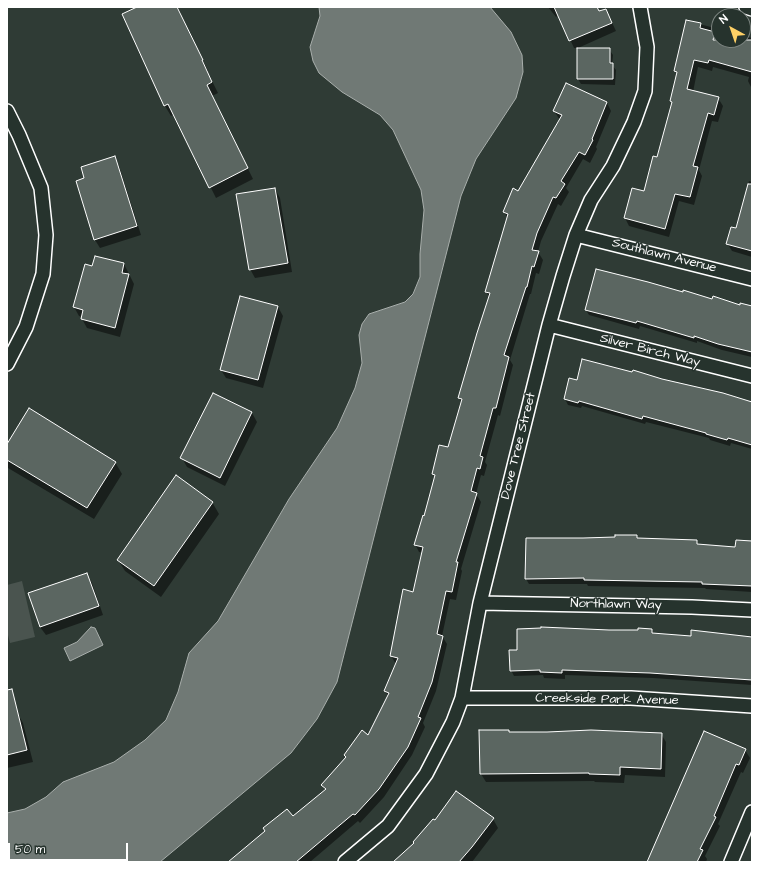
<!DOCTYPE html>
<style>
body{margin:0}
#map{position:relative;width:759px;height:869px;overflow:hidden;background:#2f3b35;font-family:"Architects Daughter",sans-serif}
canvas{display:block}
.frame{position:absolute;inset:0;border:8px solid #fff;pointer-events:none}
.north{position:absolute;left:711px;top:8px;width:40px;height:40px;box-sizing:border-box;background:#26332d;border:1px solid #7d8581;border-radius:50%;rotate:320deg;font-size:11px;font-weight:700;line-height:16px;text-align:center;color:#fff}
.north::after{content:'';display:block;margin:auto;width:14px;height:18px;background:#ffd166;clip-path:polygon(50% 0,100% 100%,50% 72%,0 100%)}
.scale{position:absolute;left:8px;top:843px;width:120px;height:18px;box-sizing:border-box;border:2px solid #fff;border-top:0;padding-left:5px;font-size:12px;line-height:14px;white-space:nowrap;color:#fff;-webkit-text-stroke:3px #26332d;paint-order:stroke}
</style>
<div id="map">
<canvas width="759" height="869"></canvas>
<div class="frame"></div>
<div class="north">N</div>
<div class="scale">50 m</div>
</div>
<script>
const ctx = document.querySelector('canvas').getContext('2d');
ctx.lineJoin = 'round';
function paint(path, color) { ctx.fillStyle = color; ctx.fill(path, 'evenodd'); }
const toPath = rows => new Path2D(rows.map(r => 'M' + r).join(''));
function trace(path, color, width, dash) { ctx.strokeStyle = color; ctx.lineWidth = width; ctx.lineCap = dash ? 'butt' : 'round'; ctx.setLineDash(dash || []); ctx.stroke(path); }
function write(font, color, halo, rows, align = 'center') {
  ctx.font = font + ' "Architects Daughter",sans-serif'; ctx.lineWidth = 3; ctx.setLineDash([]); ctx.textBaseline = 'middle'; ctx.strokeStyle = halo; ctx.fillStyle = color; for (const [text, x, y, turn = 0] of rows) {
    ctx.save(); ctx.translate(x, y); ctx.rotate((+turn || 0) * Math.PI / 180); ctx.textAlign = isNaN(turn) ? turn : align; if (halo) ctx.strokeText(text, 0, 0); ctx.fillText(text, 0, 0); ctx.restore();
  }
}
const green = toPath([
 [22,581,35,637,10,643,7,631,7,585]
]);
const water = toPath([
 [319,7,490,7,511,32,522,55,523,72,516,98,476,159,461,196,337,682,317,719,291,753,160,862,7,862,7,813,25,809,46,797,63,782,114,762,145,740,166,720,178,692,189,653,218,621,289,499,337,428,355,388,362,363,359,335,362,324,369,314,405,302,413,294,420,277,420,254,424,210,421,190,393,130,380,115,342,92,319,73,313,61,310,47,320,16,319,7],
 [91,627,95,628,103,645,70,661,64,648,77,642,91,627]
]);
const shadow = toPath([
 [139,7,178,7,181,14,180,14,208,71,207,71,218,93,212,96,253,179,216,198,174,114,171,116,165,106],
 [548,7,597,7,600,12,606,10,616,31,578,48,574,48,559,15,556,17],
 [687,21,719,29,719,40,743,40,743,36,752,38,752,89,748,81,749,77,713,67,712,71,698,67,693,92,718,98,723,106,718,122,712,121,699,170,702,176,694,205,679,201,669,237,629,226,625,218,645,192,657,158,672,104,671,101,677,75,675,71],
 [609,49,613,55,612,65,616,70,615,85,581,84,578,79],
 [607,103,611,111,596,147,597,149,590,163,583,159,566,188,569,192,561,206,558,204,541,241,538,252,543,260,539,274,536,273,531,294,530,294,510,360,513,365,500,416,498,415,485,462,487,465,484,476,481,475,476,494,481,502,461,569,462,571,456,600,450,599,442,636,447,644,436,691,423,723,425,727,412,755,384,797,360,823,358,821,310,862,229,862,293,817,325,790,322,785,369,736,388,696,385,691,396,664,391,656,414,593,423,553,419,552,415,544,425,517,435,478,433,474,449,449,462,403,459,398,490,297,486,292,508,218,504,212,519,192,560,120,554,111],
 [114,158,119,166,141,235,100,248,95,240,77,182,85,179],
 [749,181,752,182,752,257,732,251,727,243,737,229],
 [275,189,280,198,292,272,255,278,250,269],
 [95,257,124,264,134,284,120,337,87,328,82,319,82,317,79,316,74,307,93,267],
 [713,300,740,306,752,307,752,357,722,350,697,341,697,343,640,326,639,329,589,315,586,310],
 [278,307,283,316,263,388,226,378,221,370],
 [661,380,752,403,752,449,731,443,730,446,710,440,709,438,646,422,645,424,582,406,581,408,568,405,565,399,577,381],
 [214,394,252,413,257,422,225,486,187,467,182,458],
 [7,446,115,462,122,474,94,519,8,468],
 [212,502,219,514,161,597,125,571,118,560],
 [637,536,638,539,696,541,699,545,736,548,752,542,752,592,706,589,705,588,588,586,587,584,529,584,526,579,583,539],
 [87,574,92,583,103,615,46,635,40,627],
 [652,630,654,634,692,637,750,637,750,635,752,636,752,685,653,678,565,675,565,679,544,678,543,675,514,676,511,670,639,631],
 [17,712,23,723,33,762,7,768,7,714],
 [480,731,509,731,510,733,661,734,666,742,665,777,625,775,624,783,595,782,594,781,486,782,481,774],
 [745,750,750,758,743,773,741,772,718,824,720,826,705,856,707,859,706,862,650,862],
 [493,819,498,828,472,862,396,862,435,822]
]);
const building = toPath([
 [137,7,177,7,203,60,202,60,212,82,207,85,248,168,209,188,168,104,164,106,122,14,137,7],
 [554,7,597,7,599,11,606,9,612,23,569,41,554,7],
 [686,20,701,23,700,28,715,32,713,40,752,40,752,72,709,60,708,63,694,60,687,89,719,97,714,115,708,113,693,166,698,167,690,197,675,194,665,229,624,218,632,188,644,191,653,156,657,157,672,102,670,101,677,72,674,71,686,20],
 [577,48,610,48,610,63,613,63,613,79,577,79,577,48],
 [566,83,607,102,592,139,593,140,585,155,579,152,561,181,565,184,556,198,553,197,537,233,532,250,539,251,534,267,532,266,527,287,526,287,504,355,509,357,496,408,493,408,480,456,483,457,480,469,477,468,471,491,477,493,456,562,458,562,452,592,446,591,437,634,443,636,432,682,418,717,421,718,408,747,379,789,355,815,353,814,296,862,228,862,265,831,263,828,287,809,293,816,326,789,321,785,346,757,344,755,362,730,368,735,389,693,384,691,398,658,390,656,403,589,413,592,423,547,414,545,423,515,424,516,435,475,432,474,439,445,448,447,462,399,458,398,477,333,490,293,485,292,508,214,503,212,513,188,518,191,562,115,553,111,566,83],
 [115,156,137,226,94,240,76,181,84,178,81,167,115,156],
 [748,184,752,184,752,251,726,244,731,227,736,228,748,184],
 [275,188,288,263,249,270,236,194,275,188],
 [95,256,124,263,122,273,129,274,115,328,81,319,83,310,73,307,85,264,92,266,95,256],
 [596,269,648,282,683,292,683,290,712,299,713,296,740,305,740,303,752,306,752,352,718,344,694,336,694,338,637,321,636,323,585,310,596,269],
 [240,296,278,306,258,380,220,370,240,296],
 [582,359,632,372,633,370,662,379,723,393,752,402,752,445,728,438,727,440,706,434,706,433,643,416,642,419,579,401,578,403,564,399,569,378,577,380,582,359],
 [213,393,252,412,220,478,180,458,213,393],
 [29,408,116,462,87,508,7,460,7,444,29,408],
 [176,475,213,502,154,586,117,560,176,475],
 [615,535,637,535,637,538,697,540,697,544,735,547,736,540,752,541,752,586,702,584,702,582,584,580,584,578,525,579,526,538,583,538,615,537,615,535],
 [87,573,99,606,40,627,28,593,87,573],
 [541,627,609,630,638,630,638,628,652,629,652,633,691,636,691,630,752,637,752,680,650,673,562,670,562,673,540,672,540,670,510,671,509,650,517,650,517,629,541,628,541,627],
 [12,689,27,750,7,755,7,690,12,689],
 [479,730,509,730,509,732,547,732,591,730,662,733,661,769,620,767,620,775,589,774,589,773,480,774,479,730],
 [704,731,746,749,739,765,736,764,714,816,716,817,700,849,703,850,697,862,647,862,704,731],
 [456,791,494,818,472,847,459,862,393,862,414,843,413,842,433,819,435,820,456,791]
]);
const street = toPath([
 [746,7,752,9],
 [7,111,19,135,41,188,46,235,43,274,26,327,7,364],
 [576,235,752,279],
 [549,325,752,376],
 [480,603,692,607,752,610],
 [462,698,631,698,752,706],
 [345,862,388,826,426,774,453,722,462,698,480,603,549,325,563,276,576,235,591,200,613,166,634,122,645,91,647,47,640,7],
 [731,862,752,812]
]);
const streetNames = [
 ["Southlawn Avenue",664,256,14],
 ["Silver Birch Way",650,351,14],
 ["Dove Tree Street",519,446,-76],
 ["Northlawn Way",616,605,1],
 ["Creekside Park Avenue",607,700,1]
];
paint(green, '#4a544f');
paint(water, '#707975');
trace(water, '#a9afac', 1);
paint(shadow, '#0007');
paint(building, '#5b6661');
trace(building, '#fff', 1);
trace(street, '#fff', 16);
trace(street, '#26332d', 13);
write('13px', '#fff', '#26332d', streetNames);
</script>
